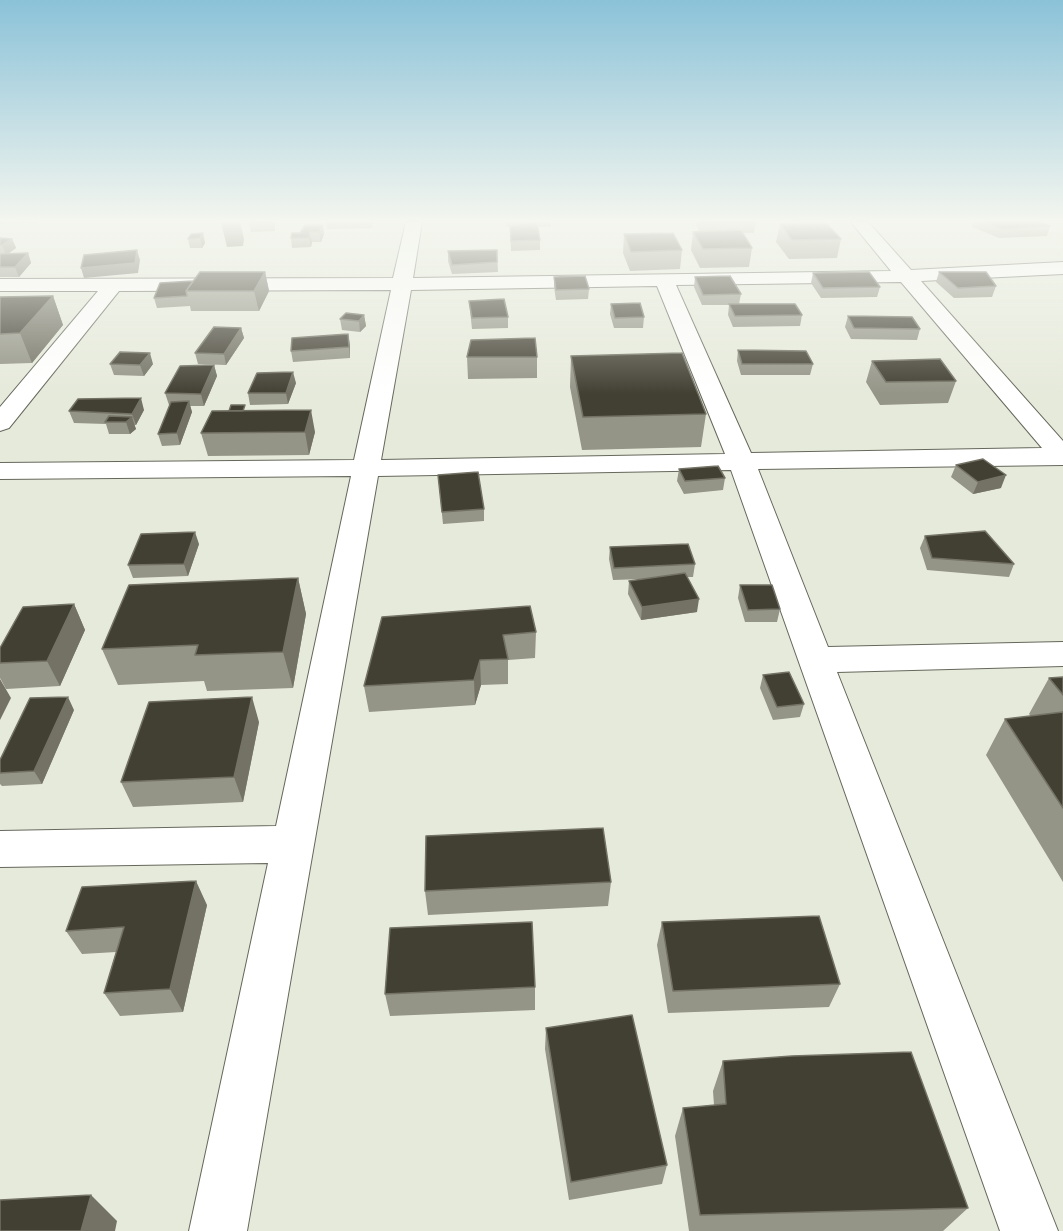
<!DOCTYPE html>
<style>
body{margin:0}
canvas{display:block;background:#e6eadb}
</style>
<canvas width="1063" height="1231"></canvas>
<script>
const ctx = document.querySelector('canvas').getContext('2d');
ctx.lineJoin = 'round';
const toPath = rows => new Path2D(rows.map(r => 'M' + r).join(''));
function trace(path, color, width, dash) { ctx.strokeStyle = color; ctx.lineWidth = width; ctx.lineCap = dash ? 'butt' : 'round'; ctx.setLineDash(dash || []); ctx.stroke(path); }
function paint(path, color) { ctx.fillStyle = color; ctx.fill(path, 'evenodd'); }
const minor = toPath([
 [406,222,422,222,413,278,891,271,851,222,868,222,911,270,1063,262,1063,274,921,281,1063,441,1063,465,758,469,828,647,1063,642,1063,666,837,672,1058,1231,1000,1231,731,470,378,476,247,1231,189,1231,268,863,0,867,0,831,276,826,351,476,0,479,0,463,354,460,391,290,119,291,9,428,0,431,0,407,98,291,0,291,0,279,393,278,406,222],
 [901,282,1042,448,751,453,676,285,901,282],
 [657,286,725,454,381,460,411,290,657,286]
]);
const wall = toPath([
 [0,222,38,222,37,223,0,224],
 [275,222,275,231,251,232,249,223],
 [326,222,373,222,373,224,372,228,327,229],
 [505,222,551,222,551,227,538,227,540,240,540,250,511,251,510,227,506,227],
 [696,222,755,222,756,223,754,233,742,233,752,248,749,267,700,268,691,250,693,232,699,231,696,225],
 [974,222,1042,222,1050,226,1047,236,999,238,972,227],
 [780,224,841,239,837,258,789,259,776,242],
 [305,225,324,234,321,242,312,242,311,247,292,248,291,238,300,233],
 [203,233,205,243,202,248,190,248,188,239],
 [624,234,682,250,680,269,630,271,623,253],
 [0,238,12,239,16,248,8,254,28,253,31,263,19,277,0,277],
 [497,250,498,272,452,274,448,261,448,251],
 [265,272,269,291,259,311,191,311,190,306,157,308,154,298,193,281],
 [939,272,996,286,992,297,954,298,936,282],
 [813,273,880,287,877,297,821,298,811,283],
 [554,277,589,289,588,299,556,300,554,287],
 [695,277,741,294,739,304,802,315,800,326,733,327,728,315,729,305,702,305,694,287],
 [53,296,63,325,32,363,0,364,0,297],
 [469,301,508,317,508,328,472,329],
 [611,304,644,317,643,328,614,328,610,314],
 [364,315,366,326,360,332,342,330,340,319],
 [848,316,920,329,917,340,851,339,845,327],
 [241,328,244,338,226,365,198,364,195,353],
 [350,345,350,358,293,362,291,351],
 [738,350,813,364,810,375,741,375,737,361],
 [571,356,706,414,701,447,582,450,570,387],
 [467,357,537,357,537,378,468,379],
 [872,361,956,381,948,403,880,405,866,382],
 [110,364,153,364,144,376,114,375],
 [214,365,217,376,204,406,190,406,192,412,180,445,162,446,158,434,170,405,169,405,165,393],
 [296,383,288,404,250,405,248,393],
 [144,410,136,425,134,425,136,429,130,434,109,434,106,424,74,423,69,411],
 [247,411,315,432,309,455,208,456,201,433],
 [956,465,1001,488,973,494,951,477],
 [679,469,725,478,723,490,684,494,677,481],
 [438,475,484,509,484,521,443,524],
 [925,536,1014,564,1009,577,927,570,920,548],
 [199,544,188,576,133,578,128,565],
 [610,547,695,564,693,577,687,577,697,612,641,620,628,594,629,581,643,579,613,580,609,559],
 [298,578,306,614,293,688,207,691,204,681,118,685,102,649],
 [740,585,780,609,777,622,745,622,738,598],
 [74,604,85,630,60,686,6,689,0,678,0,648],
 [382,617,536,632,535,658,508,660,508,684,481,685,475,705,369,712,364,686],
 [763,675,804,704,800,717,773,720,760,688],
 [1063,677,1063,882,986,755,1005,719,1031,716,1029,714,1049,678],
 [74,710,42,784,2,786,0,784,0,760],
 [259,722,243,802,133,807,121,782],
 [611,882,608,906,428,915,425,891],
 [207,905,183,1012,120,1016,104,993,116,952,82,954,66,931],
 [662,922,840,984,829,1007,668,1013,657,945],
 [535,987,535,1010,390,1016,385,994],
 [546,1028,667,1165,662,1184,569,1200,545,1049],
 [723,1061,968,1208,943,1231,689,1231,675,1136,683,1108,714,1105,713,1091]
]);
const shadedWall = toPath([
 [221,222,240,222,244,239,243,246,227,247],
 [323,225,324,234,321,242,319,232],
 [310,232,312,242,311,247,309,238],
 [203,233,205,243,202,248,200,238],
 [12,239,16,248,6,255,2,245],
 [137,250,140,260,138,273,84,278,81,268],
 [28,253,31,263,19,277,15,267],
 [265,272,269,291,259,311,254,291],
 [53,296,63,325,32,363,20,333],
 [364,315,366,326,360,332,359,321],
 [241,328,244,338,226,365,224,354],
 [348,334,350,345,350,358,349,347],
 [150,353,153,364,144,376,140,365],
 [214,365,217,376,204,406,201,394],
 [293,372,296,383,288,404,286,393],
 [141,398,144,410,136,425,132,414],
 [189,401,192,412,180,445,177,433],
 [311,410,315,432,309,455,305,432],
 [132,417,136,429,130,434,126,422],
 [1006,475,1001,488,973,494,978,482],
 [195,532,199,544,188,576,184,564],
 [298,578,306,614,293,688,283,652],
 [699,599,697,612,641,620,642,607],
 [74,604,85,630,60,686,47,661],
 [480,660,481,685,475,705,474,680],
 [0,679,11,698,0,720],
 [68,697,74,710,42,784,34,771],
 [252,697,259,722,243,802,234,777],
 [196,881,207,905,183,1012,170,989],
 [91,1195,117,1221,115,1231,81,1231]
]);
const building = toPath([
 [249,222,271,222,249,223,249,222],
 [537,222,540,240,511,241,510,226,537,222],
 [700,222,755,222,756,223,701,224,700,222],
 [985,222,1042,222,1050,226,1002,229,985,222],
 [826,223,841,239,792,240,780,224,826,223],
 [305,225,323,225,319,232,310,232,309,238,291,238,292,233,300,233,305,225],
 [741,230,752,248,703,249,693,232,741,230],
 [203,233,200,238,188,239,191,234,203,233],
 [673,233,682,250,631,252,624,234,673,233],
 [0,238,12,239,2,245,0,245,0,238],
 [137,250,135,263,81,268,84,255,137,250],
 [497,250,497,262,452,265,448,251,497,250],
 [28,253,15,267,0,267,0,254,28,253],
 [200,272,265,272,254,291,186,291,200,272],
 [869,272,880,287,823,288,813,273,869,272],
 [939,272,986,272,996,286,958,288,939,272],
 [585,276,589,289,556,290,554,277,585,276],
 [730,276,741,294,703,295,695,277,730,276],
 [193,281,186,291,187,296,154,298,160,283,193,281],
 [53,296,20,333,0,334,0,297,53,296],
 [504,299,508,317,472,318,469,301,504,299],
 [640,303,644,317,615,318,611,304,640,303],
 [729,304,795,304,802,315,735,316,729,304],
 [346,313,364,315,359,321,340,319,346,313],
 [848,316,912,317,920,329,854,328,848,316],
 [214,327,241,328,224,354,195,353,214,327],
 [348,334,349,347,291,351,292,338,348,334],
 [535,338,537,357,467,357,471,340,535,338],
 [738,350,806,351,813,364,742,364,738,350],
 [120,352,150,353,140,365,110,364,120,352],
 [682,353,706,414,583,417,571,356,682,353],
 [940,359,956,381,886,382,872,361,940,359],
 [214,365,201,394,165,393,180,366,214,365],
 [293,372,286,393,248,393,257,373,293,372],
 [141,398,132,414,69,411,78,399,141,398],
 [189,401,177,433,158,434,171,402,189,401],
 [231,405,245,405,243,411,229,411,231,405],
 [311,410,305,432,201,433,212,411,311,410],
 [109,416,132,417,126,422,105,422,109,416],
 [983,459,1006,475,978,482,956,465,983,459],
 [718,466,725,478,685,481,679,469,718,466],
 [478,472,484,509,442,512,438,475,478,472],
 [985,531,1014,564,932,558,925,536,985,531],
 [195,532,184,564,128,565,141,534,195,532],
 [688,544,695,564,614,568,610,547,688,544],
 [685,573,699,599,642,607,629,581,685,573],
 [298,578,283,652,195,655,198,645,102,649,129,585,298,578],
 [740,585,772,585,780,609,748,610,740,585],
 [74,604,47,661,0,663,0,648,23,607,74,604],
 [530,606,536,632,503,635,508,659,480,660,474,680,364,686,382,617,530,606],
 [789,672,804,704,777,707,763,675,789,672],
 [1063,677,1063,695,1049,678,1063,677],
 [68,697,34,771,0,773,0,760,30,698,68,697],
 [252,697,234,777,121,782,149,702,252,697],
 [1063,712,1063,808,1005,719,1063,712],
 [603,828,611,882,425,891,426,836,603,828],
 [196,881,170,989,104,993,124,927,66,931,82,887,196,881],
 [819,916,840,984,673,991,662,922,819,916],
 [532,922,535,987,385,994,390,928,532,922],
 [632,1015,667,1165,571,1182,546,1028,632,1015],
 [911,1052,968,1208,700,1215,683,1108,726,1104,723,1061,792,1056,911,1052],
 [91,1195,81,1231,0,1231,0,1200,91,1195]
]);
trace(minor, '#65685b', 2);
paint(minor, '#fff');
paint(wall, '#949487');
paint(shadedWall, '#737265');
paint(building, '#423f33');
trace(building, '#737265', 1.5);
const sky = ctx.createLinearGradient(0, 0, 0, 394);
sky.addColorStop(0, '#8bc2d8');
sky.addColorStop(0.56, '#f4f6ef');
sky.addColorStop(1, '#f4f6ef00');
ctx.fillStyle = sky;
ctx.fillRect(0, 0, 1063, 394);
</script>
